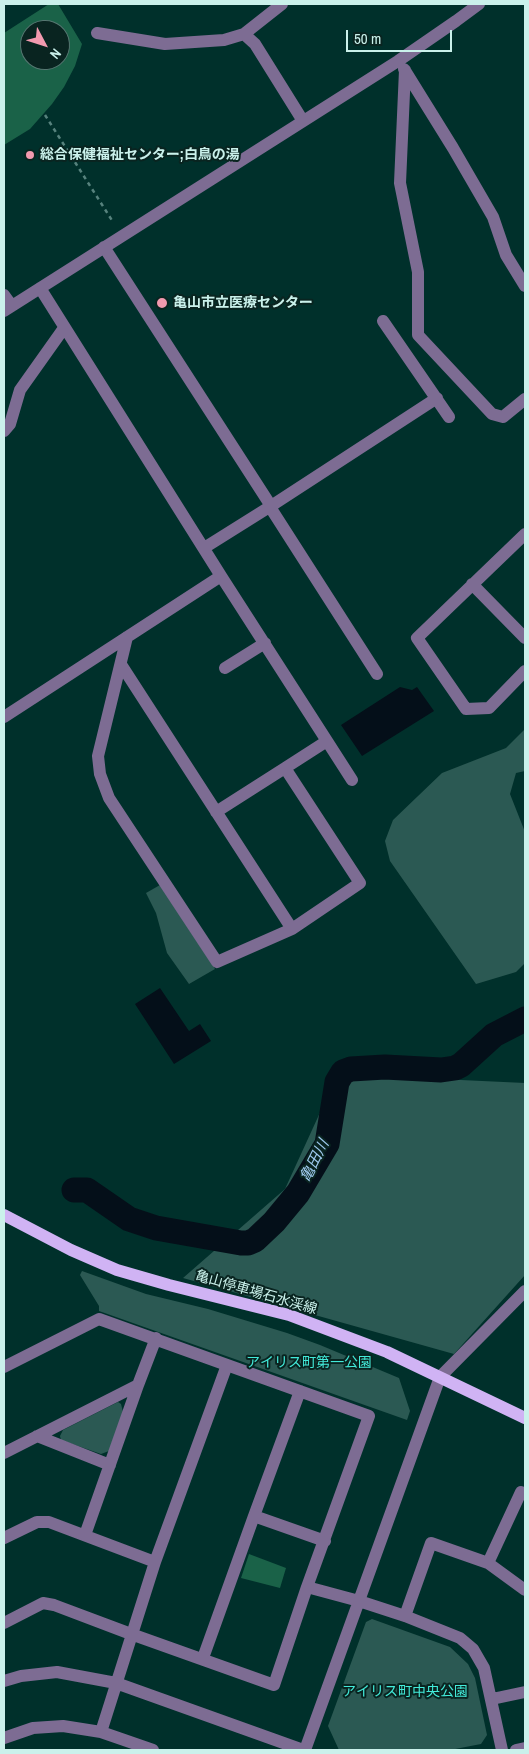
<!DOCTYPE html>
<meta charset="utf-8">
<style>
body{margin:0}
#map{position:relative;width:529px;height:1754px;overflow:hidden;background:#00302b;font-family:"Archivo Narrow",sans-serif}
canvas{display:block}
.frame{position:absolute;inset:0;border:5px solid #caf1eb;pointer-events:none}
.north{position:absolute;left:20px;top:20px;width:50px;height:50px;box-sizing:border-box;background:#092420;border:1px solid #567671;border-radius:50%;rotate:130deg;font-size:14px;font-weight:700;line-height:20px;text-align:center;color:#caf1eb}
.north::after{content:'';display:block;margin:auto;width:18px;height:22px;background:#f29aaf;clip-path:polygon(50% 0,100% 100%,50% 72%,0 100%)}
.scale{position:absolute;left:346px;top:30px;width:106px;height:22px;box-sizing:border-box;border:2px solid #caf1eb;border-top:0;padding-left:6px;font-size:15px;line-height:18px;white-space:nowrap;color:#caf1eb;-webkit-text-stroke:4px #092420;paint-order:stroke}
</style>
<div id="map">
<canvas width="529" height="1754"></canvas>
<div class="frame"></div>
<div class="north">N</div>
<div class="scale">50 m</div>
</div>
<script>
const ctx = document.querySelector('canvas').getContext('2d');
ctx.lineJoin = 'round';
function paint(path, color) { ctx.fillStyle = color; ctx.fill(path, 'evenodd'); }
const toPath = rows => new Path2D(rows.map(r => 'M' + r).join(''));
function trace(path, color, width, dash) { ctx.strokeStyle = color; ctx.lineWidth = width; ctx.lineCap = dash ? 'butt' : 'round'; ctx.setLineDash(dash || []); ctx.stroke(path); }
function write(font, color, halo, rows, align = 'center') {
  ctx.font = font + ' "Archivo Narrow","Noto Sans JP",sans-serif'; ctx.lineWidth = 4; ctx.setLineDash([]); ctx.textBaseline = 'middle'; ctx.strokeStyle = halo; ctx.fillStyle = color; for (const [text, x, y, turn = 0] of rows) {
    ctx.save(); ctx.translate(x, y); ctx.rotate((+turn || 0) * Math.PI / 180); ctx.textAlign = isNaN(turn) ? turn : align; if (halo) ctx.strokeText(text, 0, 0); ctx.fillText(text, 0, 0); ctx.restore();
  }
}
const green = toPath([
 [525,729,525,771,516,773,510,794,525,832,525,963,516,972,476,984,390,861,385,841,393,820,442,773,506,748],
 [160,885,215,969,189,984,167,953,156,913,146,893],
 [373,1063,461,1080,525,1083,525,1275,454,1354,183,1278,285,1189,323,1106,353,1072],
 [82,1271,146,1294,208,1309,287,1333,320,1345,399,1378,410,1411,407,1420,99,1311,99,1306,80,1275],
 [118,1402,121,1404,123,1412,109,1451,101,1454,61,1440,60,1436,63,1430],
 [372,1619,450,1647,468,1664,475,1678,487,1735,481,1744,450,1750,339,1750,328,1726,366,1622]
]);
const water = toPath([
 [400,687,412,690,417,687,434,711,362,756,341,725],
 [160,988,189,1031,200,1024,211,1041,174,1064,135,1004]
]);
const river = toPath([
 [74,1190,87,1190,129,1219,156,1228,241,1243,248,1243,255,1240,274,1222,298,1193,327,1144,337,1082,343,1072,351,1069,385,1067,441,1070,455,1068,461,1065,494,1035,525,1019]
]);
const building = toPath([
 [49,4,58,4,82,44,75,66,64,87,52,104,30,129,4,145,4,33],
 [30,30,60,30,60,60,30,60],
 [249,1554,286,1568,280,1588,241,1578]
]);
const path = toPath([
 [45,115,113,222]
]);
const minor = toPath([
 [97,33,165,44,224,40,244,34,282,4],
 [244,34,255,44,303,121],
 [404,69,453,148,493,217,506,255,525,286],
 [405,70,400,183,418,272,418,335,492,414,503,417,525,399],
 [104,247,271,506],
 [40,288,221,576],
 [4,295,12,306],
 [4,311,398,61,456,21,479,4],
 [383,321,449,417],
 [4,431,10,424,20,390,64,328],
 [270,507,377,674],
 [525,534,417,638,466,709,489,708,525,671],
 [204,548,271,506,437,398],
 [472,584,525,638],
 [122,666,292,929],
 [225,668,265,643],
 [4,717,221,576,327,741,285,768,360,883,292,929,217,962,109,798,100,774,98,756,127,637],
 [327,741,352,780],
 [216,812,285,768],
 [4,1367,99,1319,369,1416,307,1587,274,1685,131,1634,54,1605,43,1603,4,1623],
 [300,1391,254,1516,325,1541],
 [37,1436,110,1465],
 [4,1453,138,1385],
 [85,1535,138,1385,156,1338],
 [4,1538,37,1522,49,1522,155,1562],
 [488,1563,525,1590],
 [307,1587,359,1601,405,1616,460,1638,473,1649,484,1668,502,1750],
 [405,1616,431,1543,488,1563,521,1492,525,1494],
 [203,1658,254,1516],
 [4,1681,21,1676,57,1672,116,1683,303,1750],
 [492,1699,525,1692],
 [101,1732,155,1562,227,1365],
 [4,1738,33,1728,63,1726,101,1732,153,1750],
 [305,1750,440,1377,525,1291],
 [516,1750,525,1748]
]);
const major = toPath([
 [4,1215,71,1250,117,1270,169,1285,289,1315,387,1352,525,1418]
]);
const markers = [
 [30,155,5,"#f29aaf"],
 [162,303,6,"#f29aaf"]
];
const poiNames = [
 ["総合保健福祉センター;白鳥の湯",40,155],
 ["亀山市立医療センター",173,303]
];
const streetNames = [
 ["亀山停車場石水渓線",256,1293,16]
];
const parkNames = [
 ["アイリス町第一公園",309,1363],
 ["アイリス町中央公園",405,1692]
];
const waterNames = [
 ["亀田川",315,1161,-63]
];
paint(green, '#2b5953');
paint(water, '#040f19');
trace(river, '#040f19', 25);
paint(building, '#1a6248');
trace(path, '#56827d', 2.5, [4, 4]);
trace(minor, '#7d6c93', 12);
trace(major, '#d0b3f4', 12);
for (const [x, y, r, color] of markers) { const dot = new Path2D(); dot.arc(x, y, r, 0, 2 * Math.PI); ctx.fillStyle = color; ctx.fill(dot); trace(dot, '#092420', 2); }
write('bold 14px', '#caf1eb', '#092420', poiNames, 'left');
write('14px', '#caf1eb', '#092420', streetNames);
write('14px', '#43ead9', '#092420', parkNames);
write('italic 15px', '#9ec9ed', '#092420', waterNames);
</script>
